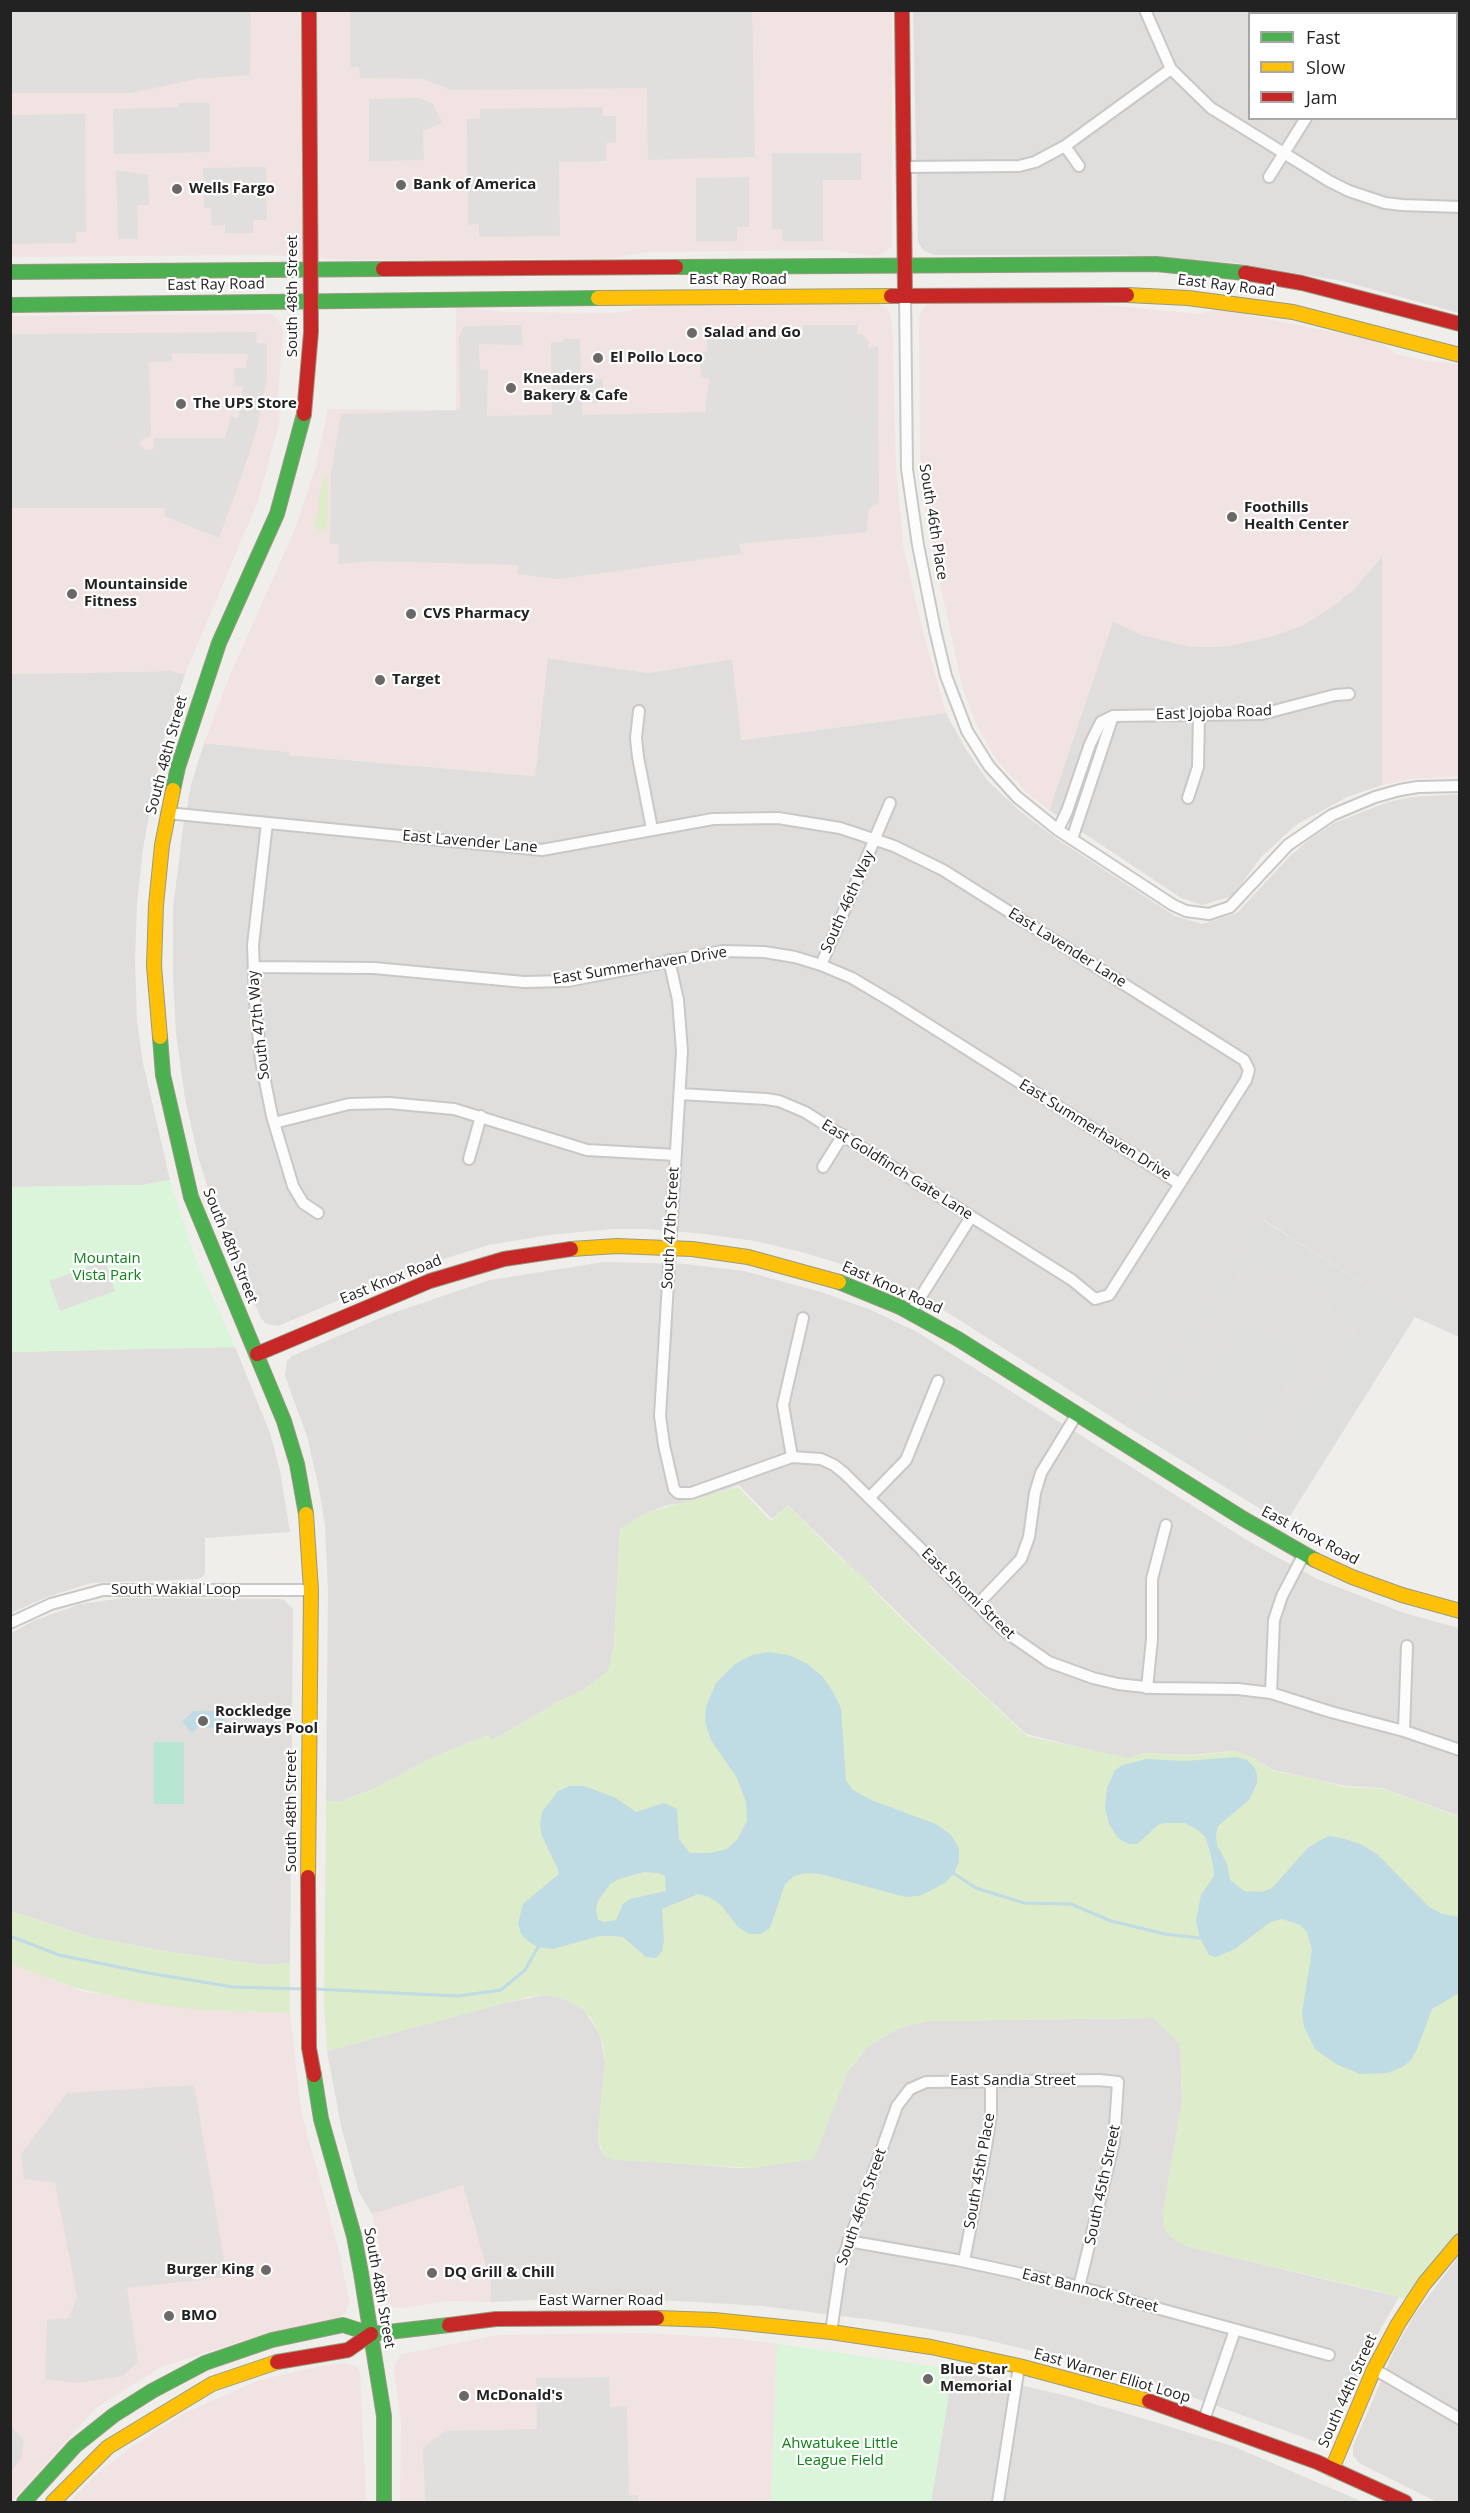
<!DOCTYPE html>
<style>
body{margin:0}
#map{position:relative;width:1470px;height:2513px;overflow:hidden;background:#f0eeeb;font-family:"Open Sans",sans-serif}
canvas{display:block}
.frame{position:absolute;inset:0;border:12px solid #222;pointer-events:none}
.legend{position:absolute;left:1248px;top:12px;width:210px;height:108px;box-sizing:border-box;background:#fff;border:2px solid #a7a7a7;margin:0;padding:8px 10px;list-style:none;font-size:18px;color:#222}
.legend li{display:flex;align-items:center;gap:12px;height:30px}
.legend b{width:30px;border:2px solid #a7a7a7}
</style>
<div id="map">
<canvas width="1470" height="2513"></canvas>
<div class="frame"></div>
<ul class="legend">
<li><b style="height:8px;background:#4caf50"></b>Fast</li>
<li><b style="height:8px;background:#ffc107"></b>Slow</li>
<li><b style="height:8px;background:#c62828"></b>Jam</li>
</ul>
</div>
<script>
const ctx = document.querySelector('canvas').getContext('2d');
ctx.lineJoin = 'round';
function paint(path, color) { ctx.fillStyle = color; ctx.fill(path, 'evenodd'); }
const toPath = rows => new Path2D(rows.map(r => 'M' + r).join(''));
function trace(path, color, width, dash) { ctx.strokeStyle = color; ctx.lineWidth = width; ctx.lineCap = dash ? 'butt' : 'round'; ctx.setLineDash(dash || []); ctx.stroke(path); }
function write(font, color, halo, rows, align = 'center') {
  ctx.font = font + ' "Open Sans",sans-serif'; ctx.lineWidth = 4.5; ctx.setLineDash([]); ctx.textBaseline = 'middle'; ctx.strokeStyle = halo; ctx.fillStyle = color; for (const [text, x, y, turn = 0] of rows) {
    ctx.save(); ctx.translate(x, y); ctx.rotate((+turn || 0) * Math.PI / 180); ctx.textAlign = isNaN(turn) ? turn : align; if (halo) ctx.strokeText(text, 0, 0); ctx.fillText(text, 0, 0); ctx.restore();
  }
}
const residential = toPath([
 [913,11,1459,11,1459,313,1342,281,1236,263,1121,255,933,255,923,250,918,242],
 [1250,14,1456,14,1456,118,1250,118],
 [1382,556,1382,785,1347,797,1296,825,1261,857,1233,896,1202,905,1181,898,1049,810,1113,621,1145,636,1205,647,1227,646,1270,637,1303,625,1352,591],
 [547,658,648,673,732,659,742,740,946,713,965,748,988,781,1021,812,1057,839,1175,916,1202,924,1237,913,1290,856,1311,838,1334,823,1388,802,1412,797,1459,794,1459,1337,1415,1317,1264,1220,1129,1428,934,1304,898,1287,854,1268,805,1253,755,1241,705,1234,648,1229,613,1229,549,1235,489,1245,417,1267,278,1326,266,1324,261,1318,220,1225,199,1160,185,1099,176,1034,173,976,173,908,183,828,191,785,204,743,289,752,289,755,535,776],
 [171,671,185,674,164,738,154,787,143,849,137,905,135,962,137,1021,143,1063,170,1180,142,1185,11,1187,10,674],
 [604,1262,685,1264,744,1271,821,1292,871,1310,917,1332,1250,1542,1315,1578,1404,1613,1459,1628,1459,1816,1382,1788,1346,1786,1273,1770,1252,1757,1233,1751,1190,1755,1143,1753,1127,1759,1026,1734,937,1651,788,1505,772,1519,739,1485,691,1502,668,1505,646,1513,620,1529,614,1647,608,1671,584,1690,563,1699,493,1740,488,1735,433,1757,371,1790,341,1801,326,1801,328,1591,325,1525,318,1484,307,1436,285,1376,287,1361,292,1356,387,1315,490,1280],
 [235,1347,270,1433,280,1471,290,1532,205,1538,205,1573,203,1577,197,1579,91,1583,47,1597,11,1613,11,1352],
 [123,1598,280,1599,284,1600,293,1609,290,1963,264,1965,164,1951,91,1937,11,1911,11,1633,33,1621,80,1604],
 [546,1995,564,1999,584,2010,600,2035,605,2063,598,2135,600,2149,607,2158,736,2168,754,2168,840,2091,848,2071,869,2046,897,2029,927,2021,1153,2018,1180,2043,1182,2102,1163,2213,1185,2246,1399,2297,1376,2337,1331,2438,1322,2444,1164,2387,1090,2365,970,2336,873,2320,762,2306,679,2301,555,2299,490,2302,491,2283,380,2211,372,2214,359,2192,341,2126,327,2051,504,2003],
 [1459,2256,1459,2502,1437,2502,1359,2463,1353,2455,1353,2446,1394,2351,1415,2314],
 [953,2369,1071,2397,1158,2423,1235,2447,1363,2502,931,2502]
]);
const commercial = toPath([
 [10,11,892,11,892,246,883,254,874,256,831,250,649,252,613,258,348,260,266,255,11,257],
 [938,302,1075,302,1198,314,1218,309,1377,341,1397,354,1428,361,1459,364,1459,776,1409,779,1382,785,1382,557,1352,591,1328,610,1303,625,1270,637,1227,646,1191,647,1145,636,1113,622,1049,810,1028,794,997,761,976,724,962,686,927,523,920,455,919,315,926,306],
 [878,304,887,308,892,322,896,468,903,545,922,628,946,713,741,740,732,659,648,673,548,658,535,776,289,755,289,752,204,743,230,675,295,529,315,469,328,409,456,410,456,307,505,312,615,313,655,305],
 [265,314,271,314,279,321,283,330,278,399,280,420,258,501,185,674,171,671,11,674,10,316],
 [11,1964,84,1992,251,2012,290,2013,301,2111,340,2255,349,2301,346,2312,337,2319,266,2333,161,2367,96,2408,11,2502],
 [463,2185,491,2283,490,2302,449,2301,403,2308,391,2307,383,2297,379,2245,372,2214],
 [643,2333,732,2338,777,2344,771,2502,400,2502,401,2422,394,2368,396,2360,402,2354,498,2335],
 [346,2363,357,2367,360,2372,366,2502,69,2502,100,2471,130,2448,184,2413,260,2380,316,2367]
]);
const religious = toPath([
 [1263,1220,1415,1317,1285,1524,1129,1428]
]);
const grass = toPath([
 [328,473,327,528,320,531,316,528,314,523,319,511,319,495,324,477],
 [738,1487,771,1521,788,1505,831,1549,870,1584,869,1586,932,1648,1027,1736,1129,1758,1145,1753,1191,1756,1236,1751,1254,1758,1273,1771,1319,1780,1343,1787,1384,1789,1459,1817,1459,2241,1412,2301,1377,2291,1185,2246,1170,2237,1164,2227,1163,2213,1182,2102,1180,2044,1153,2018,927,2021,897,2029,869,2046,848,2071,814,2159,754,2168,613,2160,603,2156,598,2135,605,2063,603,2044,593,2021,584,2010,564,1999,546,1995,528,1997,327,2051,324,2003,326,1801,341,1801,371,1790,433,1757,488,1735,494,1740,563,1699,584,1690,608,1671,614,1647,620,1529,646,1513],
 [10,1911,91,1937,164,1951,263,1965,290,1963,290,2013,203,2010,144,2003,72,1987,11,1964]
]);
const park = toPath([
 [170,1180,196,1260,235,1347,11,1352,10,1187,142,1185],
 [777,2344,953,2369,931,2502,771,2502]
]);
const pitch = toPath([
 [154,1742,184,1742,184,1804,154,1804]
]);
const parking = toPath([
 [10,11,251,11,250,75,197,79,131,93,11,93],
 [350,11,752,11,755,157,648,160,647,88,450,90,424,79,360,78,359,67,350,67],
 [420,98,433,104,442,123,423,131,424,160,369,161,369,99],
 [179,103,210,103,210,152,114,154,113,109,179,107],
 [603,107,603,116,616,116,616,143,606,143,606,161,559,162,560,236,479,237,479,224,468,225,467,119,480,119,480,109],
 [85,114,86,232,76,232,76,243,11,244,11,115],
 [772,153,861,153,861,180,823,180,823,241,782,241,782,229,772,229],
 [266,167,267,220,253,220,253,233,225,233,225,225,212,225,211,208,204,208,203,168],
 [116,170,148,175,149,205,137,205,138,239,118,239],
 [749,177,749,227,737,227,737,241,696,241,696,178],
 [521,325,523,345,479,344,480,369,488,370,487,416,552,415,551,342,563,342,563,339,580,339,581,379,603,379,603,403,582,403,582,415,705,412,709,379,701,378,700,352,708,351,706,336,720,335,720,327,747,326,747,337,803,334,803,325,857,325,857,333,863,335,869,342,868,349,878,346,879,502,868,510,867,532,739,544,741,554,559,579,517,574,518,565,371,561,338,564,339,544,330,544,331,473,341,414,460,410,459,337,464,326],
 [257,332,256,343,267,344,267,377,258,425,245,466,219,538,164,516,165,508,11,508,11,334],
 [172,353,248,354,246,368,234,368,235,386,243,387,238,418,231,417,225,438,154,438,154,448,146,450,140,445,141,440,151,435,149,362,172,362],
 [1247,1257,1277,1276,1283,1267,1337,1301,1332,1309,1353,1323,1351,1326,1358,1330,1272,1465,1246,1448,1304,1356,1246,1319,1187,1412,1160,1395],
 [105,1261,108,1270,112,1269,116,1280,112,1282,115,1291,60,1311,49,1281],
 [194,2085,227,2277,127,2288,138,2362,123,2376,77,2383,45,2379,47,2320,69,2318,77,2296,55,2183,24,2179,21,2154,67,2093],
 [609,2377,610,2407,627,2406,629,2495,638,2495,638,2502,425,2502,423,2447,446,2431,537,2429,536,2378],
 [10,2425,24,2440,21,2458,11,2472]
]);
const water = toPath([
 [769,1652,788,1655,806,1663,822,1676,833,1692,841,1708,846,1781,853,1790,871,1800,936,1824,951,1835,959,1848,959,1862,954,1873,946,1882,930,1891,918,1896,905,1897,821,1874,806,1873,794,1876,785,1884,770,1928,760,1934,749,1934,738,1927,721,1905,709,1897,698,1894,662,1909,664,1940,662,1951,656,1958,646,1957,623,1937,613,1936,600,1936,553,1949,538,1947,528,1941,521,1934,518,1923,523,1904,559,1874,558,1869,542,1836,540,1825,542,1812,558,1791,570,1786,584,1786,614,1797,636,1812,664,1803,677,1809,679,1839,690,1853,710,1853,727,1849,737,1840,747,1821,746,1802,737,1778,711,1740,705,1722,706,1707,716,1683,735,1664,752,1655],
 [644,1872,658,1873,665,1876,666,1891,630,1899,623,1904,616,1920,605,1922,598,1920,596,1909,598,1901,610,1884,619,1879],
 [194,1711,216,1711,224,1720,217,1728,198,1727,192,1733,182,1722],
 [1236,1757,1247,1760,1254,1767,1257,1775,1257,1783,1249,1800,1218,1826,1216,1835,1217,1845,1227,1864,1230,1880,1244,1891,1262,1892,1272,1888,1308,1848,1319,1841,1329,1836,1342,1838,1360,1844,1377,1854,1429,1907,1442,1914,1459,1917,1459,1993,1432,2009,1417,2049,1411,2060,1402,2067,1387,2073,1360,2074,1336,2064,1315,2049,1304,2027,1302,2013,1312,1950,1307,1932,1300,1925,1282,1919,1270,1922,1235,1949,1216,1957,1209,1955,1200,1938,1196,1921,1201,1895,1214,1876,1214,1870,1210,1851,1205,1837,1198,1830,1185,1823,1164,1823,1158,1825,1137,1844,1129,1844,1118,1838,1109,1824,1105,1807,1107,1788,1115,1770,1123,1765,1147,1759,1186,1761]
]);
const stream = toPath([
 [953,1873,976,1888,1024,1903,1071,1904,1111,1921,1165,1934,1200,1938,1203,1936],
 [10,1936,59,1955,148,1973,233,1987,304,1989],
 [314,1989,458,1996,501,1990,525,1970,539,1945]
]);
const street = toPath([
 [1145,10,1171,69],
 [1342,14,1343,10],
 [1065,146,1079,166],
 [903,167,1019,166,1035,162,1065,146,1171,69,1211,108,1329,181,1349,191,1385,203,1402,205,1460,207],
 [1269,177,1306,118],
 [905,294,907,469,918,545,935,630,946,676,967,731,989,766,1017,797,1058,830,1173,905,1186,911,1209,914,1230,907,1288,845,1332,815,1375,797,1400,790,1418,787,1460,786],
 [639,711,636,738,638,757,652,829],
 [1188,798,1198,767,1199,715],
 [167,813,542,850,713,819,778,818,840,828,894,846,943,870,1244,1060,1249,1070,1246,1080,1109,1295,1095,1299,1072,1280,805,1112,779,1101,766,1099,680,1094],
 [267,823,253,945,255,1002,261,1061,272,1116,293,1186,303,1203,318,1213],
 [1058,830,1067,811,1090,744,1101,722,1113,716,1262,714,1335,695,1349,694],
 [1072,839,1113,716],
 [669,960,678,1000,682,1051,660,1416,664,1445,674,1489,678,1493,691,1493,792,1457,821,1459,834,1465,844,1473,1003,1630,1049,1662,1093,1678,1118,1684,1154,1688,1238,1689,1271,1693,1331,1712,1404,1731,1460,1750],
 [821,965,890,803],
 [254,967,374,968,524,982,568,981,722,951,764,952,795,957,821,965,852,978,894,1003,1180,1184],
 [274,1123,349,1104,389,1103,454,1109,587,1150,676,1155],
 [469,1159,481,1116],
 [823,1167,843,1135],
 [911,1312,971,1217],
 [792,1457,783,1405,803,1318],
 [869,1498,906,1460,938,1381],
 [977,1605,1021,1559,1029,1537,1035,1493,1041,1473,1077,1414],
 [10,1623,51,1604,103,1590,311,1590],
 [1147,1688,1152,1639,1152,1579,1166,1525],
 [1271,1693,1274,1620,1282,1596,1304,1554],
 [1404,1731,1407,1646],
 [848,2241,957,2260,1068,2284,1329,2355],
 [964,2261,986,2147,991,2114,991,2081],
 [831,2332,841,2264,897,2106,910,2089,926,2082,1099,2080,1118,2082,1114,2142,1079,2287],
 [1374,2369,1460,2419],
 [1204,2420,1235,2330],
 [998,2502,1019,2366]
]);
const fast = toPath([
 [676,267,1156,264,1245,273],
 [10,272,383,269],
 [10,305,598,298],
 [173,790,178,767,219,643,277,514,304,414],
 [160,1037,163,1075,191,1197,284,1421,297,1464,306,1514],
 [839,1282,900,1307,958,1339,1242,1518,1315,1560],
 [314,2075,321,2119,354,2236,361,2273,384,2416,384,2502],
 [24,2502,75,2446,114,2415,152,2391,205,2363,272,2340,343,2325,371,2334,449,2325]
]);
const slow = toPath([
 [1127,295,1188,298,1293,312,1460,355],
 [598,298,891,296],
 [160,1037,154,966,156,905,162,845,173,790],
 [571,1249,617,1246,692,1249,748,1257,839,1282],
 [306,1514,311,1590,308,1877],
 [1315,1560,1352,1577,1402,1595,1460,1611],
 [657,2318,714,2320,831,2332,931,2347,1019,2366,1149,2401],
 [1332,2469,1374,2369,1398,2324,1424,2284,1460,2241],
 [53,2502,108,2447,212,2384,277,2362]
]);
const jam = toPath([
 [902,10,905,294],
 [383,269,676,267],
 [1245,273,1302,283,1460,324],
 [891,296,1127,295],
 [304,414,311,332,309,10],
 [257,1354,430,1281,504,1259,571,1249],
 [308,1877,309,2048,314,2075],
 [449,2325,496,2319,657,2318],
 [277,2362,348,2350,371,2334],
 [1149,2401,1317,2462,1405,2502]
]);
const markers = [
 [401,185,6,"#6a6968"],
 [177,189,6,"#6a6968"],
 [692,333,6,"#6a6968"],
 [598,358,6,"#6a6968"],
 [511,388,6,"#6a6968"],
 [181,404,6,"#6a6968"],
 [1232,517,6,"#6a6968"],
 [72,594,6,"#6a6968"],
 [411,614,6,"#6a6968"],
 [380,680,6,"#6a6968"],
 [203,1721,6,"#6a6968"],
 [266,2270,6,"#6a6968"],
 [432,2273,6,"#6a6968"],
 [169,2316,6,"#6a6968"],
 [928,2379,6,"#6a6968"],
 [464,2396,6,"#6a6968"]
];
const poiNames = [
 ["Bank of America",413,185],
 ["Wells Fargo",189,189],
 ["Salad and Go",704,333],
 ["El Pollo Loco",610,358],
 ["Kneaders",523,379],
 ["Bakery & Cafe",523,396],
 ["The UPS Store",193,404],
 ["Foothills",1244,508],
 ["Health Center",1244,525],
 ["Mountainside",84,585],
 ["Fitness",84,602],
 ["CVS Pharmacy",423,614],
 ["Target",392,680],
 ["Rockledge",215,1712],
 ["Fairways Pool",215,1729],
 ["Burger King",254,2270,"right"],
 ["DQ Grill & Chill",444,2273],
 ["BMO",181,2316],
 ["Blue Star",940,2370],
 ["Memorial",940,2387],
 ["McDonald's",476,2396]
];
const streetNames = [
 ["East Ray Road",738,280],
 ["East Ray Road",216,285,-1],
 ["East Ray Road",1226,286,7],
 ["South 48th Street",293,296,-90],
 ["South 46th Place",933,522,81],
 ["East Jojoba Road",1214,713,-2],
 ["South 48th Street",167,755,-75],
 ["East Lavender Lane",470,842,5],
 ["South 46th Way",848,902,-66],
 ["East Lavender Lane",1067,948,32],
 ["East Summerhaven Drive",640,966,-9],
 ["South 47th Way",259,1025,-96],
 ["East Summerhaven Drive",1095,1130,32],
 ["East Goldfinch Gate Lane",897,1170,32],
 ["South 47th Street",671,1228,-87],
 ["South 48th Street",230,1246,68],
 ["East Knox Road",391,1280,-22],
 ["East Knox Road",892,1288,24],
 ["East Knox Road",1310,1536,28],
 ["South Wakial Loop",176,1590],
 ["East Shomi Street",968,1594,44],
 ["South 48th Street",292,1811,-90],
 ["East Sandia Street",1013,2081],
 ["South 45th Place",980,2171,-80],
 ["South 45th Street",1103,2185,-78],
 ["South 46th Street",862,2207,-71],
 ["South 48th Street",379,2288,80],
 ["East Bannock Street",1090,2291,14],
 ["East Warner Road",601,2301],
 ["East Warner Elliot Loop",1112,2376,16],
 ["South 44th Street",1348,2391,-66]
];
const parkNames = [
 ["Mountain",107,1259],
 ["Vista Park",107,1276],
 ["Ahwatukee Little",840,2444],
 ["League Field",840,2461]
];
paint(residential, '#dfdedc');
paint(commercial, '#f1e3e1');
paint(religious, '#dededc');
paint(grass, '#ddeccb');
paint(park, '#daf5da');
paint(pitch, '#b7e6d2');
paint(parking, '#e0dfde');
paint(water, '#bfdbe3');
trace(stream, '#bfdbe3', 3);
trace(street, '#c9c8c7', 14);
trace(fast, '#999a82', 16);
trace(slow, '#999a82', 16);
trace(jam, '#999a82', 16);
trace(street, '#fdfcfc', 10);
trace(fast, '#4caf50', 14);
trace(slow, '#ffc107', 14);
trace(jam, '#c62828', 14);
for (const [x, y, r, color] of markers) { const dot = new Path2D(); dot.arc(x, y, r, 0, 2 * Math.PI); ctx.fillStyle = color; ctx.fill(dot); trace(dot, '#fff', 2); }
write('bold 15px', '#222', '#fff', poiNames, 'left');
write('15px', '#222', '#fff', streetNames);
write('15px', '#0c8416', '#fff', parkNames);
</script>
